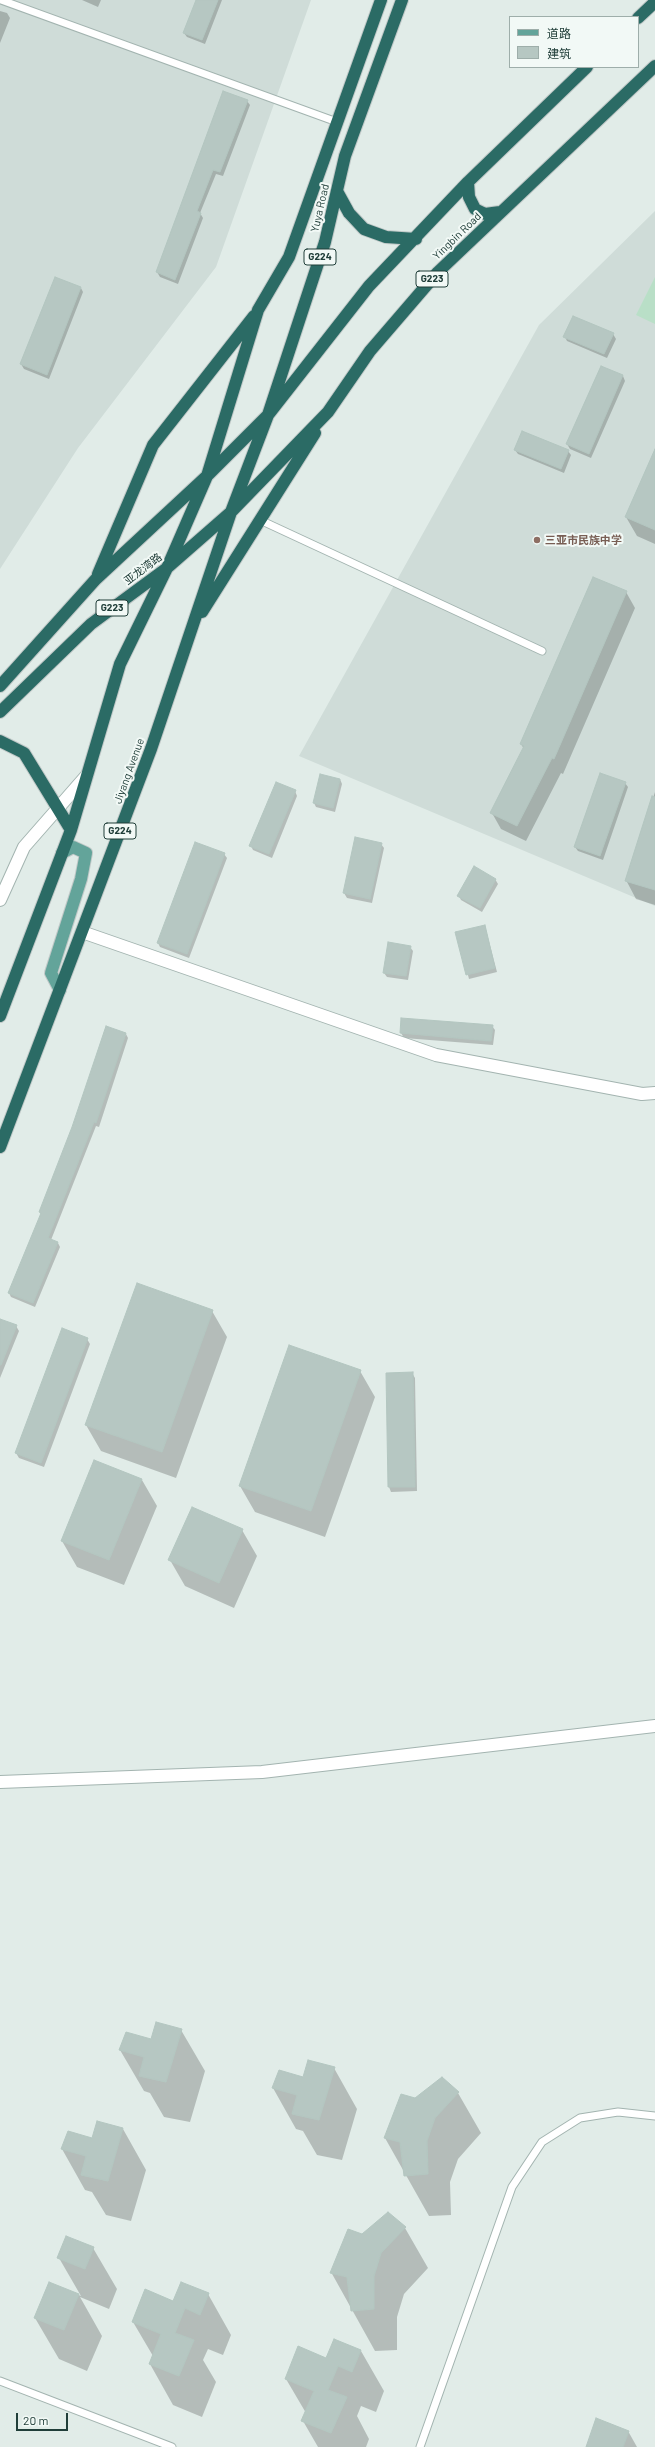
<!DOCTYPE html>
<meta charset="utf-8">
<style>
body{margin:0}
#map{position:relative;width:655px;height:2447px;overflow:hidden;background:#e1ece8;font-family:Barlow,"Noto Sans SC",sans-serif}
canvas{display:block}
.legend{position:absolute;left:509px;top:16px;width:130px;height:52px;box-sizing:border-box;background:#f2f9f6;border:1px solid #9eaeaa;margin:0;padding:5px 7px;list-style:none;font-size:12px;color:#203e39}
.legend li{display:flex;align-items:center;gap:8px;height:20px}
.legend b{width:20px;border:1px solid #9eaeaa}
.scale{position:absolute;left:16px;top:2413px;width:52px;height:18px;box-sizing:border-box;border:2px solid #203e39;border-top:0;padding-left:5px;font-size:12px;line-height:14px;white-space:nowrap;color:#203e39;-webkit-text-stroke:3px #f2f9f6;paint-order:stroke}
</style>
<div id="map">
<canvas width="655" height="2447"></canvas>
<ul class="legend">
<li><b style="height:5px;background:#63a49a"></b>道路</li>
<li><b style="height:11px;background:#b6c7c2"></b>建筑</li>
</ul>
<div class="scale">20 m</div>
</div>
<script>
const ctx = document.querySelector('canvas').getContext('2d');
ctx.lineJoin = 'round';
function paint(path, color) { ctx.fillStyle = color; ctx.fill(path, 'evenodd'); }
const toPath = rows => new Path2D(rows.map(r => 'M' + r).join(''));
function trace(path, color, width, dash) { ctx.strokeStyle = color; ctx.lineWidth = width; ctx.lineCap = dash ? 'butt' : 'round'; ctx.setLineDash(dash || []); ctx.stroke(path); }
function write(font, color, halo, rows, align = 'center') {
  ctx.font = font + ' Barlow,"Noto Sans SC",sans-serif'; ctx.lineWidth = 4; ctx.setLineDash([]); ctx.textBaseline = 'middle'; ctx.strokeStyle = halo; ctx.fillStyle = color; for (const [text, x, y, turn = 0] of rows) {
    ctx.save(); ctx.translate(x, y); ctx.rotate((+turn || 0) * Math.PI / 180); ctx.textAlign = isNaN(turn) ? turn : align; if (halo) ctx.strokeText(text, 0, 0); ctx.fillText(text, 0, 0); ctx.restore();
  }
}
const built = toPath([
 [0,0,311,0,216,267,78,448,0,569],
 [655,211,655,906,299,756,539,325]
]);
const green = toPath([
 [655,277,655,324,636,315]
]);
const shadow = toPath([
 [82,0,101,0,98,7],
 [197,0,222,0,205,44,187,37,184,33],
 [0,11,7,13,10,18,0,43],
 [247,101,250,105,223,176,216,174,200,213,203,218,178,284,160,277,157,272],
 [81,288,83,292,49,379,24,369,21,364],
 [613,334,616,339,607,358,567,341,565,337],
 [601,367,623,376,625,381,591,458,570,449,567,444],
 [515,450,568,451,571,455,564,473,518,454],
 [655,452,655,544,637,536,626,517],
 [626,592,635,608,563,774,561,773,526,841,501,829,492,813,524,749,521,744],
 [340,779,342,784,335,812,316,807,314,803],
 [625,783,628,787,603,860,578,851,575,847],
 [295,791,297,796,272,858,253,850,251,846],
 [655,792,655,905,636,899,626,880],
 [381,844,384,848,372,903,347,898,344,893],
 [224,854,227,858,189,958,160,947,158,943],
 [495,879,498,884,482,912,461,900,459,896],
 [485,926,497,972,469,979,457,932],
 [410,947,413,951,408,980,387,977,384,973],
 [402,1019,492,1026,495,1030,493,1045,404,1038,401,1033],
 [126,1034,128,1038,99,1127,96,1126,51,1240,58,1243,60,1247,35,1307,11,1297,9,1293,41,1215,40,1212],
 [212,1311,227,1337,176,1478,101,1451,86,1425],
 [0,1325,16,1326,19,1331,0,1378],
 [87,1339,90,1344,44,1467,19,1458,16,1453],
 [290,1346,360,1371,375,1397,325,1537,255,1512,240,1486],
 [412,1373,415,1378,417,1491,391,1492,389,1487,387,1374],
 [142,1480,157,1506,124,1585,77,1567,62,1541],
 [242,1530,257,1556,234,1608,185,1586,170,1560],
 [181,2030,205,2071,190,2122,164,2117,150,2093,144,2091,120,2050,127,2034,151,2040],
 [334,2068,357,2109,342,2160,317,2155,303,2131,296,2129,273,2088,280,2071,304,2078],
 [458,2093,481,2133,458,2159,450,2182,451,2215,429,2216,385,2138,415,2099],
 [98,2122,123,2129,146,2170,131,2221,106,2215,92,2192,85,2190,62,2149,93,2139],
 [405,2228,428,2268,404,2294,397,2317,397,2350,375,2351,331,2272,362,2235],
 [93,2248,117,2289,109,2309,80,2297,102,2336,87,2371,59,2359,35,2318,50,2283,81,2296,59,2258],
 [208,2294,231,2335,223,2355,208,2349,203,2360,216,2382,202,2417,173,2405,150,2364,153,2356,133,2322,174,2302],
 [334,2340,361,2351,384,2391,376,2412,361,2406,357,2416,369,2439,366,2447,318,2447,303,2421,306,2413,286,2379,327,2359],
 [628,2431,637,2447,587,2447]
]);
const building = toPath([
 [196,0,218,0,202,40,183,33,196,0],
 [223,91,248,100,220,172,213,170,197,211,201,213,175,280,156,272,223,91],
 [55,277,81,287,47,375,20,364,55,277],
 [573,316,614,333,604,354,563,337,573,316],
 [601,366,623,375,589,454,566,444,601,366],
 [522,431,569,450,561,469,514,450,522,431],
 [655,449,655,530,625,517,655,449],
 [593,577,627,591,554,759,552,758,517,826,490,813,524,746,520,744,593,577],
 [600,773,626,782,600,856,574,847,600,773],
 [320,774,340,779,333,808,313,803,320,774],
 [276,782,296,790,269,854,249,846,276,782],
 [652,796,655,797,655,890,625,881,652,796],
 [355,837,382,843,370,899,343,893,355,837],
 [195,842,225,853,187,954,157,943,195,842],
 [474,866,496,879,480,908,457,896,474,866],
 [485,925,495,968,466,975,455,932,485,925],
 [388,942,411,946,406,976,383,973,388,942],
 [401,1018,493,1025,491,1041,400,1033,401,1018],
 [106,1026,126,1033,96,1123,94,1122,48,1238,58,1242,33,1303,8,1293,41,1213,39,1212,72,1127,106,1026],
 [137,1283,213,1310,162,1452,85,1425,137,1283],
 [0,1319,17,1325,1,1365,0,1365,0,1319],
 [62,1328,88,1338,41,1463,15,1453,62,1328],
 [289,1345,361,1370,311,1511,239,1486,289,1345],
 [413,1372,415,1487,388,1487,386,1373,413,1372],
 [94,1460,142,1479,109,1560,61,1541,94,1460],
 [192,1507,243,1529,219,1583,168,1560,192,1507],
 [156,2022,182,2029,166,2082,139,2076,144,2057,119,2050,126,2032,151,2039,156,2022],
 [308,2060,335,2067,319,2120,292,2114,297,2095,272,2088,279,2070,303,2077,308,2060],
 [442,2077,459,2092,435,2118,427,2141,428,2174,404,2176,400,2142,384,2138,401,2094,415,2098,442,2077],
 [97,2121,123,2128,108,2181,81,2175,86,2156,61,2149,68,2131,92,2138,97,2121],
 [388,2212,406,2227,381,2253,374,2276,374,2309,351,2311,347,2277,330,2273,348,2229,362,2234,388,2212],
 [66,2236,94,2247,85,2269,57,2258,66,2236],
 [49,2282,79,2294,64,2330,34,2318,49,2282],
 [181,2282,209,2293,200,2315,185,2308,175,2333,194,2340,179,2376,149,2364,161,2334,132,2322,145,2289,173,2301,181,2282],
 [334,2339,361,2350,352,2372,338,2366,328,2390,347,2397,331,2433,301,2421,314,2391,285,2379,298,2346,326,2358,334,2339],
 [596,2418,629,2431,623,2447,586,2447,596,2418]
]);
const lane = toPath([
 [1,0,337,122],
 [260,520,542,651],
 [0,2381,172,2447],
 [420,2447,512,2187,542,2142,580,2118,618,2112,655,2116]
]);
const street = toPath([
 [0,900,24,847,87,775],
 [82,932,436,1055,642,1094,655,1093],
 [0,1782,262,1772,655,1726]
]);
const primary = toPath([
 [60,990,51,973,81,879,86,853,73,847,62,853]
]);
const highway = toPath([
 [638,18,655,2],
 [468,182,469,197,475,209,485,214,500,212],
 [338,193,349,213,364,229,386,237,416,239],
 [98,574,153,445,254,316],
 [202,612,315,433],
 [0,686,96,579,207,476,268,415,369,286,468,182,587,67],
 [0,712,91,624,167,568,231,512,328,412,370,351,438,272,655,66],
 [0,741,24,753,71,830],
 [0,1016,71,830,120,664,167,568,207,476,258,310,289,257,381,0],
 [0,1147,151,749,231,512,268,415,325,242,345,156,402,0]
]);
const markers = [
 [537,540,4,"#8d6e63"]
];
const shields = [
 [320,257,32],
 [432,279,32],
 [112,608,32],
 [120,831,32]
];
const shieldNames = [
 ["G224",320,257],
 ["G223",432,279],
 ["G223",112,608],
 ["G224",120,831]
];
const streetNames = [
 ["Yuya Road",320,208,-77],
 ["Yingbin Road",457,236,-44],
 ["亚龙湾路",143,569,-37],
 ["Jiyang Avenue",129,771,-70]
];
const educationNames = [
 ["三亚市民族中学",545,540]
];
paint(built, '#cfdcd8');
paint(green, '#b9dfc7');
paint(shadow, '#0003');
paint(building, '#b6c7c2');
trace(building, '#b3c6c0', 1);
trace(lane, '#a3b4b0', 9);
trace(street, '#a3b4b0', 14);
trace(primary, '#c1c9c8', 14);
trace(highway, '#c1c9c8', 14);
trace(lane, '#fff', 7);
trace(street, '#fff', 12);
trace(primary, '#63a49a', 12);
trace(highway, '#2b6b65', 12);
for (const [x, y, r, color] of markers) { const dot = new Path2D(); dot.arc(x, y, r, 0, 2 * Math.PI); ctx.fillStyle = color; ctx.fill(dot); trace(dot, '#f2f9f6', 1.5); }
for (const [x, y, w] of shields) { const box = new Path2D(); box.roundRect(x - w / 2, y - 8, w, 16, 3); ctx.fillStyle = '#f2f9f6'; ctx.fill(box); trace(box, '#203e39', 1); }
write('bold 10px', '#203e39', null, shieldNames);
write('11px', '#203e39', '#f2f9f6', streetNames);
write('bold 11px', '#785e54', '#f2f9f6', educationNames, 'left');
</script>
